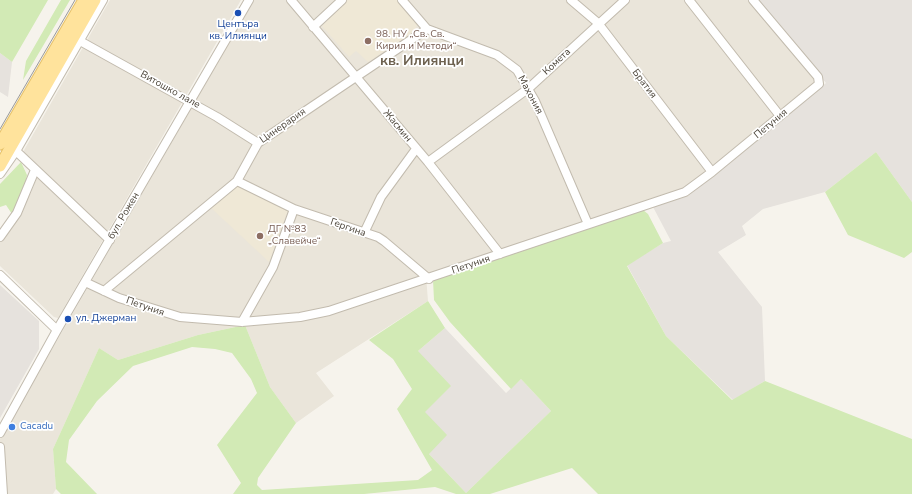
<!DOCTYPE html>
<meta charset="utf-8">
<style>
body{margin:0}
canvas{display:block;background:#f6f3ec}
</style>
<canvas width="912" height="494"></canvas>
<script>
const ctx = document.querySelector('canvas').getContext('2d');
ctx.lineJoin = 'round';
function paint(path, color) { ctx.fillStyle = color; ctx.fill(path, 'evenodd'); }
const toPath = rows => new Path2D(rows.map(r => 'M' + r).join(''));
function trace(path, color, width, dash) { ctx.strokeStyle = color; ctx.lineWidth = width; ctx.lineCap = dash ? 'butt' : 'round'; ctx.setLineDash(dash || []); ctx.stroke(path); }
function write(font, color, halo, rows, align = 'center') {
  ctx.font = font + ' "Nunito Sans",sans-serif'; ctx.lineWidth = 3.5; ctx.setLineDash([]); ctx.textBaseline = 'middle'; ctx.strokeStyle = halo; ctx.fillStyle = color; for (const [text, x, y, turn = 0] of rows) {
    ctx.save(); ctx.translate(x, y); ctx.rotate((+turn || 0) * Math.PI / 180); ctx.textAlign = isNaN(turn) ? turn : align; if (halo) ctx.strokeText(text, 0, 0); ctx.fillText(text, 0, 0); ctx.restore();
  }
}
const residential = toPath([
 [110,0,241,0,58,318,54,317,0,266,0,240,31,193,40,169,23,152],
 [254,0,749,0,816,81,685,188,426,276,428,301,316,373,334,396,296,423,270,387,245,325,198,335,118,360,99,348,53,449,56,489,53,494,0,494,0,439]
]);
const industrial = toPath([
 [756,0,912,0,912,202,876,152,825,192,763,209,742,226,746,235,718,252,762,307,765,381,733,400,666,336,627,265,663,243,671,241,653,207,688,196,723,169,826,83],
 [0,53,12,62,8,97,0,92],
 [0,285,39,321,39,349,0,418],
 [445,328,506,393,521,379,551,411,466,493,429,454,418,351]
]);
const education = toPath([
 [348,0,397,0,417,24,415,31,368,62,356,51,349,57,322,26],
 [239,184,288,210,269,262,210,207]
]);
const green = toPath([
 [0,0,48,0,12,62,0,53],
 [61,0,70,0,23,80,26,61],
 [876,152,912,202,912,252,904,258,848,235,825,192],
 [21,162,27,175,26,181,12,214,6,205,0,207,0,184],
 [643,210,648,214,663,243,627,266,666,336,732,400,765,381,912,439,912,494,598,494,572,468,490,494,456,494,435,487,364,494,233,494,241,483,217,445,257,393,251,379,232,353,215,349,192,347,133,366,97,401,69,440,66,462,97,494,61,494,56,489,53,449,99,348,118,360,198,335,245,325,270,387,296,423,258,478,257,485,262,490,418,480,432,470,397,409,412,389,393,359,369,340,428,301,445,328,418,351,451,386,425,412,447,435,429,454,466,493,551,411,521,379,511,389,450,322,434,300,433,280]
]);
const minor = toPath([
 [291,0,428,162,500,254],
 [402,0,427,29,497,55,517,70,535,101,588,224],
 [571,0,598,23,712,172],
 [689,0,780,116],
 [313,27,342,0],
 [80,41,217,117,258,143],
 [16,151,110,240],
 [428,162,529,88,625,0],
 [0,174,16,151,103,0],
 [237,181,294,209,378,237,384,241,429,279],
 [364,233,381,197,416,149],
 [0,237,17,213,35,170],
 [0,275,57,330],
 [85,282,119,298,180,317,242,322,300,317,329,311,685,192,712,172,819,84,818,77,753,0],
 [104,291,237,181,258,143,427,29],
 [242,322,273,267,294,209],
 [0,433,57,330,249,0],
 [0,447,3,494]
]);
const major = toPath([
 [0,144,84,0],
 [0,166,95,0]
]);
const tram = toPath([
 [0,129,75,0]
]);
const markers = [
 [238,13,4,"#1a4fb4"],
 [368,41,4,"#8d6e63"],
 [260,236,4,"#8d6e63"],
 [68,319,4,"#1a4fb4"],
 [12,427,4,"#3f7fe0"]
];
const transitNames = [
 ["Центъра",238,25],
 ["кв. Илиянци",238,37],
 ["ул. Джерман",76,319,"left"]
];
const educationNames = [
 ["98. НУ „Св. Св.",376,35],
 ["Кирил и Методи“",376,47],
 ["ДГ №83",268,230],
 ["„Славейче“",268,242]
];
const streetNames = [
 ["Комета",557,62,-43],
 ["Братия",644,84,53],
 ["Витошко лале",170,90,29],
 ["Махония",530,95,62],
 ["Петуния",771,124,-40],
 ["Цинерария",283,126,-35],
 ["Жасмин",397,126,50],
 ["бул. Рожен",124,216,-60],
 ["Гергина",348,228,19],
 ["Петуния",471,265,-19],
 ["Петуния",145,307,19]
];
const shopNames = [
 ["Cacadu",20,427]
];
const districtNames = [
 ["кв. Илиянци",422,62]
];
paint(residential, '#eae5da');
paint(industrial, '#e6e2dd');
paint(education, '#efe8d6');
paint(green, '#d2eab5');
trace(minor, '#c2bbae', 10);
trace(major, '#e6c16a', 13);
trace(minor, '#fff', 8);
trace(major, '#ffe39c', 11);
trace(tram, '#9a9a9a', 1);
for (const [x, y, r, color] of markers) { const dot = new Path2D(); dot.arc(x, y, r, 0, 2 * Math.PI); ctx.fillStyle = color; ctx.fill(dot); trace(dot, '#fff', 1.5); }
write('10px', '#164399', '#fff', transitNames);
write('10px', '#785e54', '#fff', educationNames, 'left');
write('10px', '#4b4439', '#fff', streetNames);
write('10px', '#366cbe', '#fff', shopNames, 'left');
write('bold 14px', '#6e6250', '#fff', districtNames);
</script>
